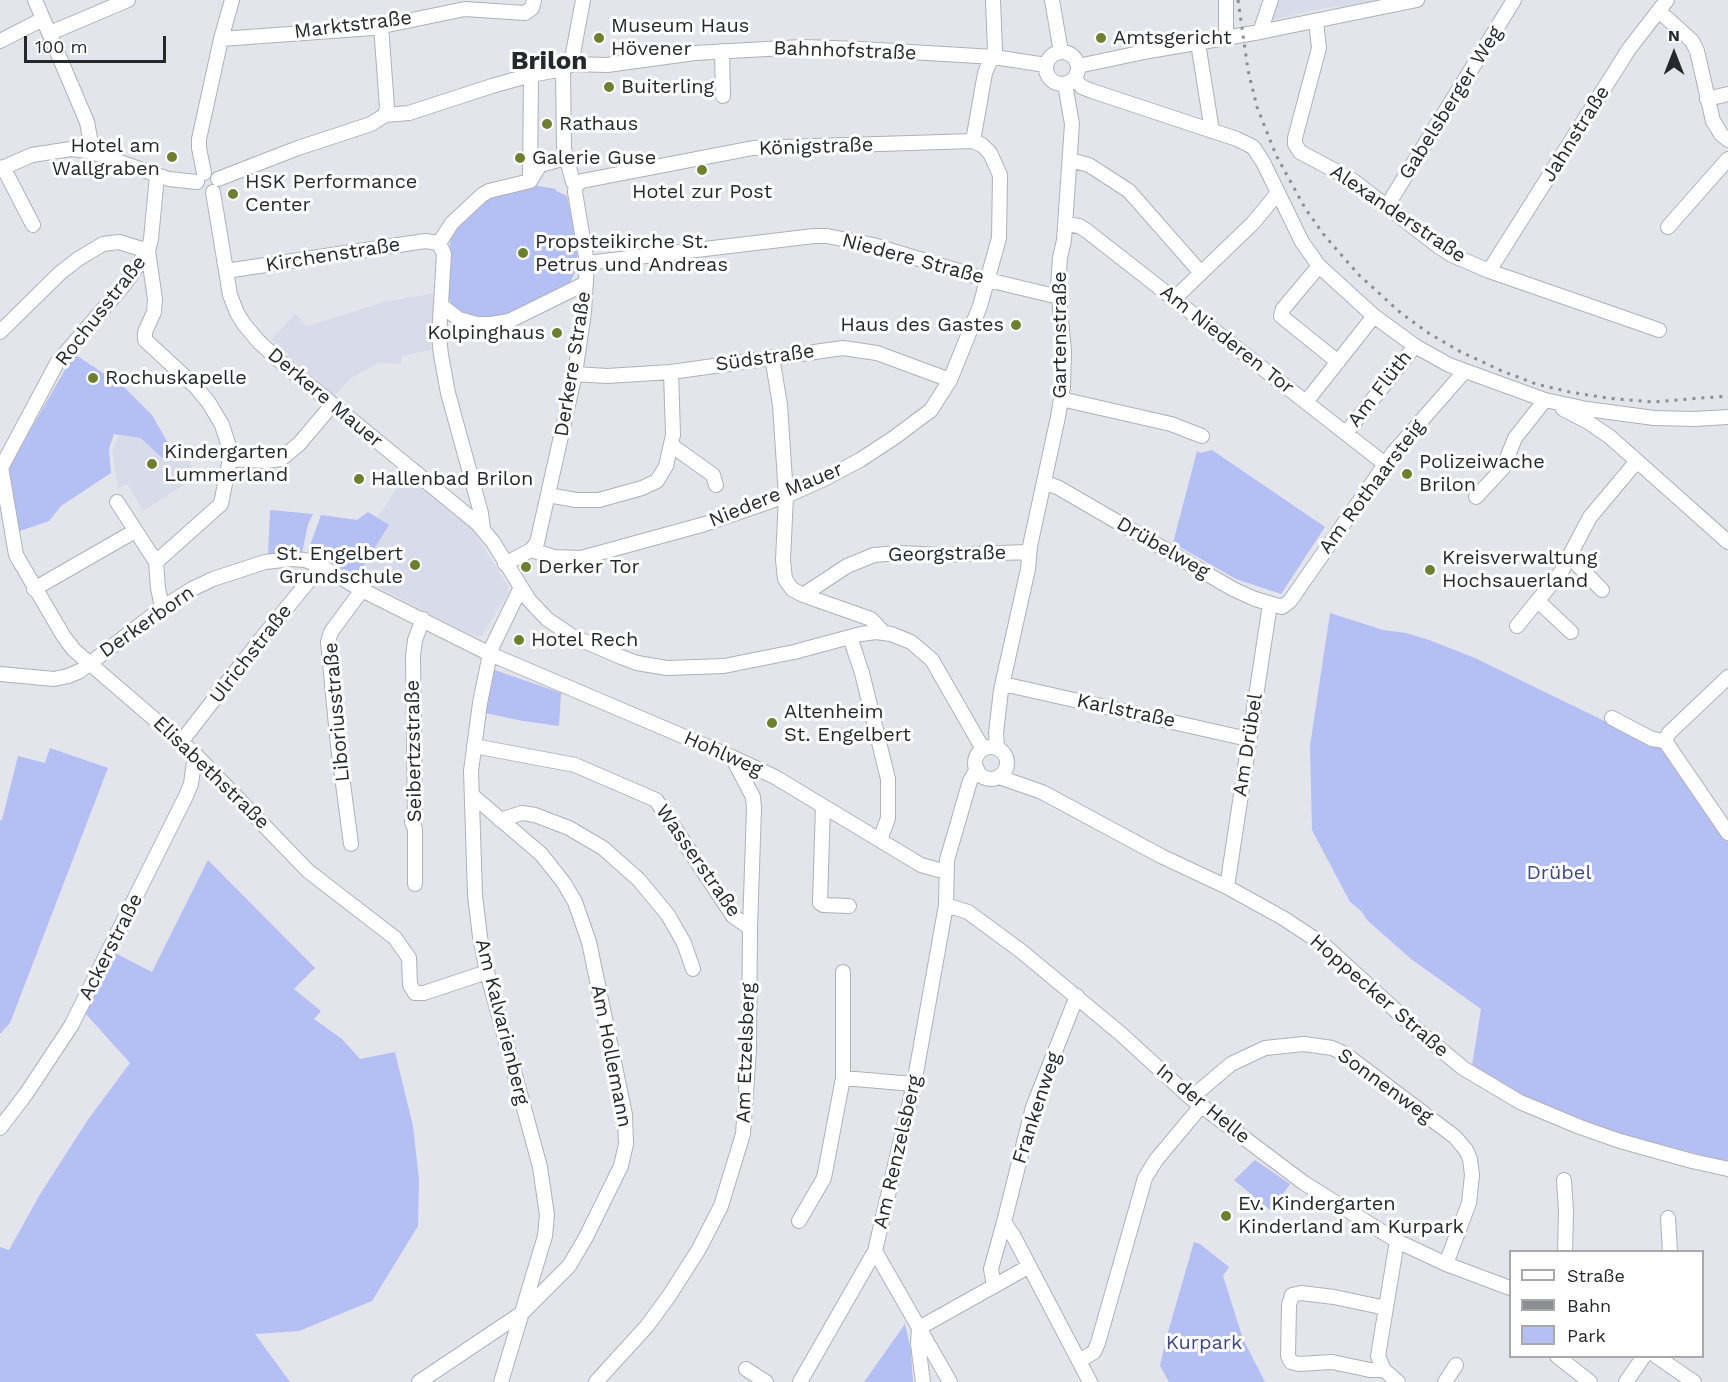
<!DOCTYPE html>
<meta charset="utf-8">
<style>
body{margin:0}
#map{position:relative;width:1728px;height:1382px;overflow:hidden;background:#e4e5ec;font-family:"Work Sans",sans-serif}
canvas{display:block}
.legend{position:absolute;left:1509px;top:1250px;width:195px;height:108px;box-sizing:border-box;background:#fff;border:2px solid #a9a9aa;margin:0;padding:8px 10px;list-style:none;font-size:18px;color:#27282b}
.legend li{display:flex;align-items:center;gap:12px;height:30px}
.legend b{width:30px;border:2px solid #a9a9aa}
.north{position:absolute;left:1644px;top:24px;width:60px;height:60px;-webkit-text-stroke:4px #fff;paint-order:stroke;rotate:0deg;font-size:16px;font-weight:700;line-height:24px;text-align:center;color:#27282b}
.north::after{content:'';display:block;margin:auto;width:21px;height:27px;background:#27282b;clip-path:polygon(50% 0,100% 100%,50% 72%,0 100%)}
.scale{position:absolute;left:24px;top:36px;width:142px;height:27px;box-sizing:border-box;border:3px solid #27282b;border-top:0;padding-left:8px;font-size:18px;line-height:21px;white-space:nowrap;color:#27282b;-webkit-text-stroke:4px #fff;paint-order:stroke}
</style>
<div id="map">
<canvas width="1728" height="1382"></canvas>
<ul class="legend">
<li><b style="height:8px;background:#fff"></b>Straße</li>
<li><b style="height:8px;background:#8d8e93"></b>Bahn</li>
<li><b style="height:16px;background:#b4bff4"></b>Park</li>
</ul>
<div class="north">N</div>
<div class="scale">100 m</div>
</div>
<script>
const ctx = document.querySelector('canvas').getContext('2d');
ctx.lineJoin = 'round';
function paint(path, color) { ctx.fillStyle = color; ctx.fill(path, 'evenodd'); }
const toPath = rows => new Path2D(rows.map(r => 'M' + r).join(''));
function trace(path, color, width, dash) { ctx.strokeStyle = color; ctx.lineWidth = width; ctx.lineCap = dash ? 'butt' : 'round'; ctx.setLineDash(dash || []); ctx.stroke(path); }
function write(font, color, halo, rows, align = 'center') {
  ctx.font = font + ' "Work Sans",sans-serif'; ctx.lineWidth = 6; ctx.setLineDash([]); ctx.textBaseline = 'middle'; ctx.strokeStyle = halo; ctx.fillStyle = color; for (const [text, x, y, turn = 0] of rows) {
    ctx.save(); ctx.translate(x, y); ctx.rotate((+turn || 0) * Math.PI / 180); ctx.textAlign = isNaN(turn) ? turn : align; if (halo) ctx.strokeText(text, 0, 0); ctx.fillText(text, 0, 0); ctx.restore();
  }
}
const built = toPath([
 [1273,0,1408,0,1392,3,1324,8,1265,22],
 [436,293,431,350,402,356,401,364,378,363,351,378,334,396,271,340,295,314,307,326,388,301],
 [119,435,185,444,195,478,143,511,127,484,118,489,112,450],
 [406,475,469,524,508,586,508,593,482,636,475,636,459,629,308,551,321,515,357,520,368,512,377,518]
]);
const green = toPath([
 [532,185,556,189,556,191,567,196,576,238,578,266,568,287,509,317,479,320,456,311,451,304,448,294,449,251,451,235,455,226,488,198],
 [74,354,122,385,152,415,168,443,163,459,141,438,114,434,109,449,111,473,61,506,49,521,17,532,4,476],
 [1212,450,1325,527,1281,594,1236,579,1173,543,1197,451,1200,453],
 [270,510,313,514,308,524,302,553,286,552,268,555],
 [368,512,389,525,357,576,308,551,321,515,357,520],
 [1330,613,1383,630,1406,633,1429,640,1475,658,1664,750,1728,842,1728,1162,1593,1127,1545,1108,1472,1066,1481,1009,1411,959,1368,921,1361,911,1350,902,1312,830,1310,746],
 [492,669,561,693,559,726,523,721,485,713],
 [50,748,108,768,10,1023,0,1034,0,820,2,820,18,756,45,763],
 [208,860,315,968,294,989,321,1011,314,1019,342,1039,360,1059,395,1052,413,1126,419,1179,418,1226,372,1301,299,1331,255,1334,290,1382,0,1382,0,1247,9,1250,39,1196,87,1121,130,1063,85,1013,115,953,152,972],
 [1255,1160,1290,1184,1271,1211,1234,1180],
 [1194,1242,1200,1244,1229,1267,1223,1276,1243,1339,1265,1382,1169,1382,1160,1366,1166,1339],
 [905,1324,911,1351,913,1382,864,1382]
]);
const minor = toPath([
 [35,0,87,122,90,138,88,151],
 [1052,0,1061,52],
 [1660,12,1692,41,1697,51,1713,121,1721,134,1728,140],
 [1316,21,1319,48,1295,138,1295,144,1300,152,1351,179,1438,246,1452,255,1489,271,1659,330],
 [381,26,387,107,385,115],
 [1260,32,1271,0],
 [50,33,128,0],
 [1226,38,1226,0],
 [221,39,373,28,465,9,525,13,532,8,534,0],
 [0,41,43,19],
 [1198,43,1212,131],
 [722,51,723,96],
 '1046 68a16 16 0 1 1 32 0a16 16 0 1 1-32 0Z',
 [571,64,607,65,695,53,802,47,861,49,994,57,1046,65],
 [571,64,583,0],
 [1078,66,1149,51,1260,32,1417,0],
 [1074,79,1082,87,1092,91,1237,139,1253,147,1263,162,1302,242,1319,266,1374,316,1415,346,1449,365,1545,400,1587,409,1654,418,1694,419,1728,417],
 [1707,99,1728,94],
 [973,141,985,73,995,50,993,0],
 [1070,160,1089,165,1129,191,1201,273],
 [3,167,33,225],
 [0,169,32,155,71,149,88,151,169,179,197,182],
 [204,173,199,148,199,139,221,39,232,0],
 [530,178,531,75],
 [218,179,298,148,371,124,385,115,409,113,492,86,531,75,563,69,570,65],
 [213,192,230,295,237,313,244,324,258,341,281,362,477,523,493,542,529,600,547,619,572,636,621,657,637,663,667,668,724,666,794,652,861,634,876,632,891,634,911,642,932,660,983,749],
 [1387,206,1514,0],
 [1065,224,1079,226,1087,231,1385,464],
 [1668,227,1728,159],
 [439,243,444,254,439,336,441,355,448,393,481,513,483,529],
 [439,243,452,223,482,195,489,191,530,181,540,165,566,158],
 [587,263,814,236,827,236,873,245,988,280,1059,297],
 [1319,266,1283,309,1281,316,1338,362],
 [226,271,425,241,439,243],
 [1489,271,1629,49,1667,0],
 [1175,298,1253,223,1277,194],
 [442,306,459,319,477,324,491,324,509,321,586,283],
 [0,332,60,273,78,259,103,244,119,242,148,251,155,299,154,312,145,332,145,340,196,387,209,403,222,425,231,453,221,504,156,562],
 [772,357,780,405,786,496,783,560,785,579,792,589,803,595,871,619,883,632],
 [575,374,607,376,671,372,843,348,877,353,950,380],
 [1061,399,1171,424,1202,436],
 [1306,402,1374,316],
 [1563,409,1588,422,1610,437,1728,542],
 [1346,433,1415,346],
 [671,445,713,475,716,485],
 [230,459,266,461,281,459,299,444,332,405],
 [1,467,16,555,64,637,74,650,195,754,308,871,395,938,409,958,410,985,415,993,424,993,487,972],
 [0,470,57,363,123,286,148,251,151,239,157,176],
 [1044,482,1059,488,1233,589,1255,599,1282,607,1290,601,1393,453,1464,372],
 [548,495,576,500,599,500,642,488,657,481,666,466,673,435,671,372],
 [1476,497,1503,468,1515,438,1545,400],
 [117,502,156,562,158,588,162,608],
 [531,550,554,557,581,558,705,524,786,496,826,478,860,460,895,437,931,410,950,380,980,306,999,238,1000,175,990,153,982,145,973,141,753,148,582,181,576,185],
 [1570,557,1602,590],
 [505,564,531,550,537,543,575,374,584,312,587,263,575,192,576,185,573,182,564,149,563,69],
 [34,589,135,531],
 [803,595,847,566,874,555,899,553,943,555,1029,552],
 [1538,601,1571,632],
 [1517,626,1561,572,1590,517,1637,461],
 [850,637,862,673,888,779,888,818,880,840],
 [0,674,54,679,68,676,80,671,162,608,192,589,213,579,265,562,292,559,305,560,321,566,362,590,490,654,732,757,775,777,921,865,946,872],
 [1003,684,1248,739],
 [1612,718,1652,739,1665,741],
 [1665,741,1728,833],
 [1665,741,1669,733,1728,677],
 [181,742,261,639,321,566],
 [474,746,575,765,656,800,733,916,750,928],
 '975 763a16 16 0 1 1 32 0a16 16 0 1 1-32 0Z',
 [997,748,996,733,1001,690,1028,569,1030,546,1058,417,1063,387,1064,351,1058,286,1060,258,1064,240,1072,124,1065,84],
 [999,777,1042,792,1161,856,1227,887,1283,918,1324,945,1417,1030,1463,1068,1520,1102,1580,1127,1620,1141,1692,1161,1728,1169],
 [823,806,820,903,823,905,849,906],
 [500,820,522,813,535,815,569,828,603,848,639,880,668,915,684,943,693,969],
 [351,844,338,746,328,642,331,632,362,590],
 [415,884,415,829,412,822,415,817,413,656,415,640,423,619],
 [1227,887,1270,604],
 [946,905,968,912,1021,951,1121,1034,1191,1098,1304,1183,1397,1241,1446,1264,1510,1288],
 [1077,996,1033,1107,1004,1222,1014,1237,1090,1382],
 [843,1078,914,1084],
 [1191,1098,1231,1064,1265,1048,1304,1044,1332,1048,1345,1054,1455,1137,1466,1150,1470,1159,1472,1175,1469,1203,1446,1264],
 [0,1128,26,1094,71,1026,186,796,191,784,195,754],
 [1564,1180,1566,1212,1565,1252],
 [1668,1218,1670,1252],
 [799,1221,824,1178,843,1078,843,972],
 [1397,1241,1378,1356,1384,1370,1398,1382],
 [875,1251,950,1382],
 [994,1286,991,1269,1004,1222],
 [919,1328,1028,1267],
 [919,1328,918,1344,923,1382],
 [1557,1356,1590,1382],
 [1656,1356,1694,1382],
 [1079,1361,1094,1352,1098,1343,1145,1178,1156,1160,1202,1105],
 [746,1369,766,1382],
 [1384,1370,1370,1370,1332,1362,1299,1364,1291,1362,1288,1356,1289,1305,1292,1295,1301,1293,1334,1297,1386,1308],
 [419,1382,522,1313,569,1266,585,1239,621,1166,626,1144,625,1115,589,942,575,902,564,883,541,854,473,796],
 [501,1382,545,1236,547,1215,540,1167,487,972,480,937,475,895,471,771,480,703,491,649,521,587],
 [596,1382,647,1326,669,1296,699,1249,721,1206,743,1134,749,1050,750,928,754,808,753,797,732,757],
 [800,1382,875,1251,914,1084,946,905,947,860,970,781,977,769],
 [1445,1382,1456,1365],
 [1626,1382,1644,1356]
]);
const rail = toPath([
 [1238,0,1248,70,1257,107,1276,155,1305,208,1324,235,1359,275,1402,314,1430,334,1461,352,1502,371,1536,384,1570,392,1607,398,1652,402,1728,396]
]);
const markers = [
 [599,38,6,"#6d8030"],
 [1101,38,6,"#6d8030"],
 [609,87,6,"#6d8030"],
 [547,124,6,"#6d8030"],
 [172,157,6,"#6d8030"],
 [520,158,6,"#6d8030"],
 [702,170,6,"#6d8030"],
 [233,194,6,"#6d8030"],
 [523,253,6,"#6d8030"],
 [1016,325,6,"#6d8030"],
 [557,333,6,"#6d8030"],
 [93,378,6,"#6d8030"],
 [152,464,6,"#6d8030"],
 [1407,474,6,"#6d8030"],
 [359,479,6,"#6d8030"],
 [415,565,6,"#6d8030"],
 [526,567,6,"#6d8030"],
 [1430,570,6,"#6d8030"],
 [519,640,6,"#6d8030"],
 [772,723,6,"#6d8030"],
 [1226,1216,6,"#6d8030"]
];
const streetNames = [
 ["Marktstraße",353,25,-7],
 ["Bahnhofstraße",845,51,2],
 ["Gabelsberger Weg",1451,103,-58],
 ["Jahnstraße",1576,134,-58],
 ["Königstraße",816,147,-2],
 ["Alexanderstraße",1398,214,34],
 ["Kirchenstraße",333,255,-9],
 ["Niedere Straße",913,259,15],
 ["Rochusstraße",101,311,-52],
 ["Gartenstraße",1060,335,-90],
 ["Am Niederen Tor",1227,340,38],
 ["Südstraße",765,358,-8],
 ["Derkere Straße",573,364,-81],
 ["Am Flüth",1380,389,-52],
 ["Derkere Mauer",325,398,40],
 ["Am Rothaarsteig",1372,487,-53],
 ["Niedere Mauer",776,495,-22],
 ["Drübelweg",1163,548,30],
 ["Georgstraße",947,554,-1],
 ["Derkerborn",147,622,-35],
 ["Ulrichstraße",251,654,-52],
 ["Karlstraße",1126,711,12],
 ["Liboriusstraße",337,712,-95],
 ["Am Drübel",1248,745,-81],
 ["Seibertzstraße",414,751,-91],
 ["Hohlweg",723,754,24],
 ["Elisabethstraße",211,773,44],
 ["Wasserstraße",698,861,55],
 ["Ackerstraße",111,947,-63],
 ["Hoppecker Straße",1379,996,41],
 ["Am Kalvarienberg",502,1022,76],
 ["Am Etzelsberg",746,1053,-88],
 ["Am Hollemann",611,1056,79],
 ["Sonnenweg",1385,1086,36],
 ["In der Helle",1203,1104,39],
 ["Frankenweg",1037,1108,-72],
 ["Am Renzelsberg",898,1152,-77]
];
const poiNames = [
 ["Museum Haus",611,26],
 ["Hövener",611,49],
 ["Amtsgericht",1113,38],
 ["Buiterling",621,87],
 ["Rathaus",559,124],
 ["Hotel am",160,146,"right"],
 ["Wallgraben",160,169,"right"],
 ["Galerie Guse",532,158],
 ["HSK Performance",245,182],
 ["Center",245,205],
 ["Hotel zur Post",702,192,"center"],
 ["Propsteikirche St.",535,242],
 ["Petrus und Andreas",535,265],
 ["Haus des Gastes",1004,325,"right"],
 ["Kolpinghaus",545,333,"right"],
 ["Rochuskapelle",105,378],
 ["Kindergarten",164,452],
 ["Lummerland",164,475],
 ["Polizeiwache",1419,462],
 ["Brilon",1419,485],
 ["Hallenbad Brilon",371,479],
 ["St. Engelbert",403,554,"right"],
 ["Grundschule",403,577,"right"],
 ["Kreisverwaltung",1442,558],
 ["Hochsauerland",1442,581],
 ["Derker Tor",538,567],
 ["Hotel Rech",531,640],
 ["Altenheim",784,712],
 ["St. Engelbert",784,735],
 ["Ev. Kindergarten",1238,1204],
 ["Kinderland am Kurpark",1238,1227]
];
const parkNames = [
 ["Drübel",1559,873],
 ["Kurpark",1204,1343]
];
const districtNames = [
 ["Brilon",549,61]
];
paint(built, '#d8dbe9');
paint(green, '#b4bff4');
trace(minor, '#afb1b7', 16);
trace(minor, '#fff', 14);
trace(rail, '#8d8e93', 3, [3, 6]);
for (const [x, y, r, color] of markers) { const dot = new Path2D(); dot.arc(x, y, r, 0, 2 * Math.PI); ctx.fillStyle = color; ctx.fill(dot); trace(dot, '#fff', 2); }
write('20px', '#27282b', '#fff', streetNames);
write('20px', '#27282b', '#fff', poiNames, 'left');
write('20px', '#3e4788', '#fff', parkNames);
write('bold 26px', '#27282b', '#fff', districtNames);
</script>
